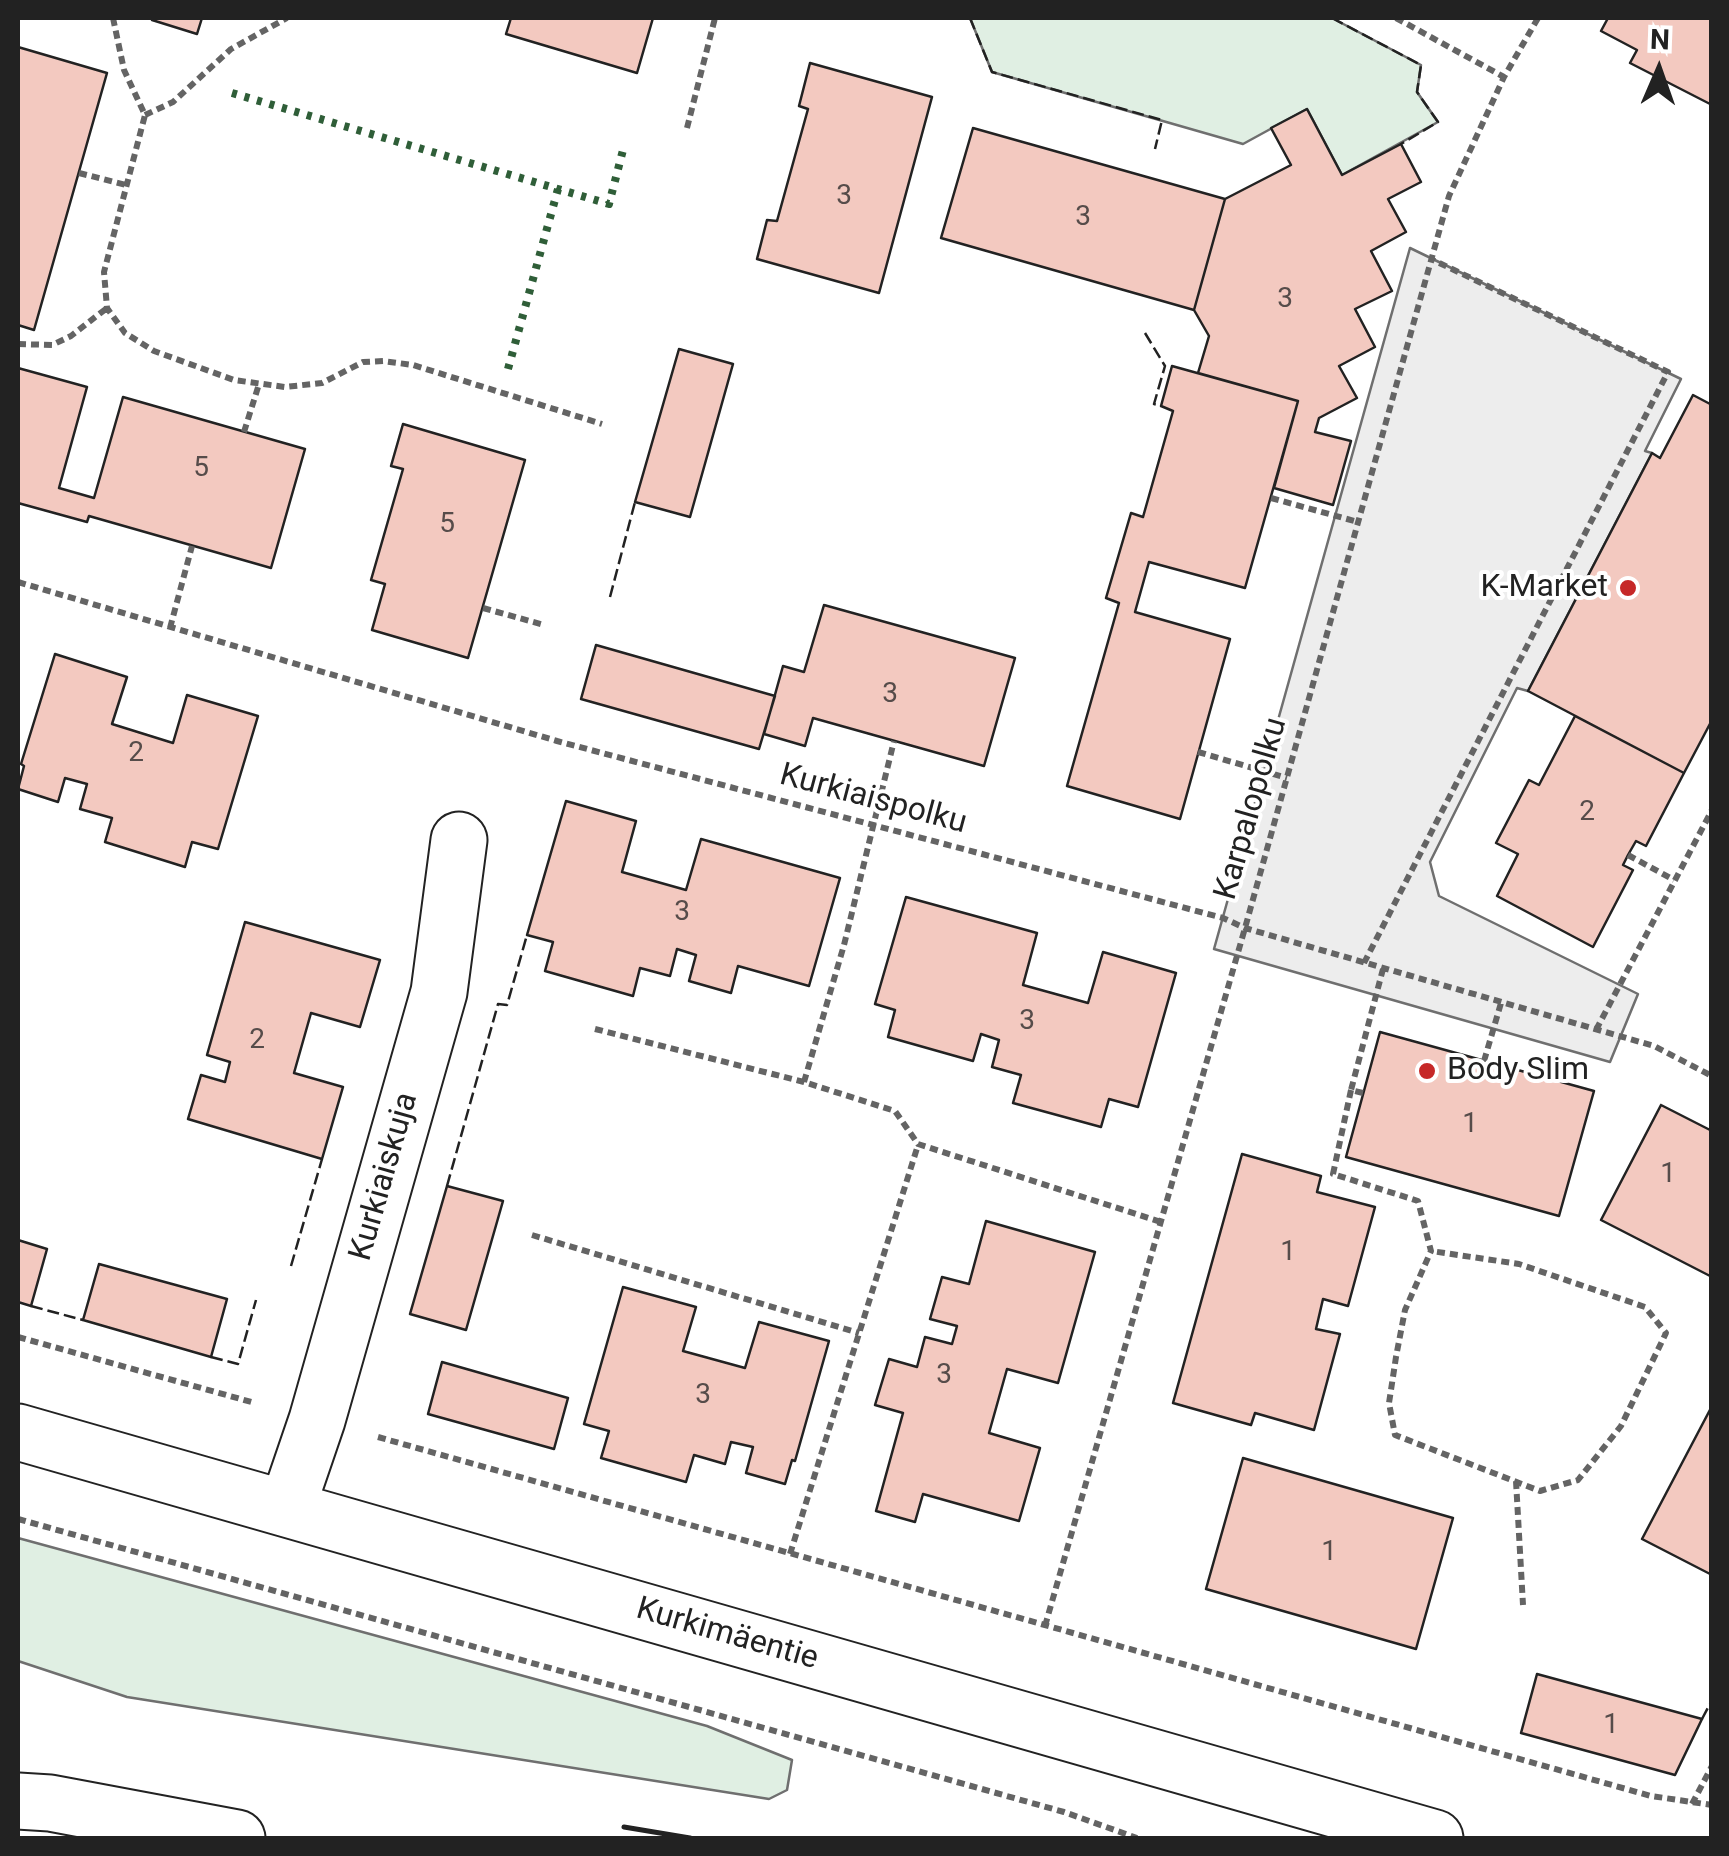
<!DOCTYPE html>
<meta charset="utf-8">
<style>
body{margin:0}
#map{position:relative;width:1729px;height:1856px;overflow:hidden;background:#fff;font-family:Roboto,sans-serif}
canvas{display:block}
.frame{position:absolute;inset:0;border:20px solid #222;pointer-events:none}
.north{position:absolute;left:1609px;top:20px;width:100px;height:100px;-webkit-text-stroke:8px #fff;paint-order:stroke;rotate:2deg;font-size:28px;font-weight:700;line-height:40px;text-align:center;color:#222}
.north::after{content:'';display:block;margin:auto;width:35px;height:45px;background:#222;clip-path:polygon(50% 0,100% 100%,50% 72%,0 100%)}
</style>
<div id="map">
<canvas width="1729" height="1856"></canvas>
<div class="frame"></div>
<div class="north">N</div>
</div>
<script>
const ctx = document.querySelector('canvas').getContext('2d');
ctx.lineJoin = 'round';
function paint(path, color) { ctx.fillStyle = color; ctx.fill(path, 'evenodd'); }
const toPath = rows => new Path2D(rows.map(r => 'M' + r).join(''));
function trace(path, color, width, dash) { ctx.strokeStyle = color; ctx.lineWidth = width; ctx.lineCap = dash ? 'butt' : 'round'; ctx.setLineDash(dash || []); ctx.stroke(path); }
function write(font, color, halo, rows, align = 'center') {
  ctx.font = font + ' Roboto,sans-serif'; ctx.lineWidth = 8; ctx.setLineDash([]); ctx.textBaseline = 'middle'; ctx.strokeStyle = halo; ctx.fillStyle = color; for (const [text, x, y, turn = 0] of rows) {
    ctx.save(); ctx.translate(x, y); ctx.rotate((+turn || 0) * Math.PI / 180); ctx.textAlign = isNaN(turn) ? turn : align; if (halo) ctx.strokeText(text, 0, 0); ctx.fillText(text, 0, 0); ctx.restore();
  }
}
const green = toPath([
 [970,18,1332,18,1421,65,1417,92,1438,122,1342,175,1307,109,1243,144,992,72,970,18],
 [18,1538,707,1726,792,1760,787,1790,769,1799,127,1697,18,1661,18,1538]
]);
const parking = toPath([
 [1410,248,1681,379,1645,451,1652,453,1528,691,1517,688,1430,862,1439,896,1638,994,1610,1062,1214,949,1410,248]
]);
const building = toPath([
 [153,18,202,18,197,34,152,20,153,18],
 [511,18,653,18,637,73,506,34,511,18],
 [1608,18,1712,18,1712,105,1630,63,1637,50,1601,31,1608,18],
 [18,47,107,73,34,330,18,325,18,47],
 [810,63,932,97,879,293,757,259,767,220,777,221,808,109,799,106,810,63],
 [1307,109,1342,175,1401,144,1421,182,1388,199,1406,232,1371,251,1392,291,1355,309,1375,347,1339,366,1357,398,1319,418,1315,432,1351,441,1333,505,1274,488,1298,401,1198,373,1209,336,1194,310,1225,199,1291,165,1271,128,1307,109],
 [973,128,1225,199,1194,310,941,238,973,128],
 [679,349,733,364,690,517,635,502,679,349],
 [1172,366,1298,401,1245,588,1149,562,1135,612,1230,639,1180,819,1067,786,1119,603,1106,598,1131,513,1143,517,1173,411,1161,406,1172,366],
 [18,368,87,387,59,488,94,498,123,397,305,449,271,568,89,516,87,522,18,503,18,368],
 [1693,395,1712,405,1712,720,1684,773,1528,691,1652,453,1660,458,1693,395],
 [403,424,525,460,468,658,372,630,385,584,371,580,403,469,391,466,403,424],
 [824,605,1015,658,984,766,813,718,805,746,764,734,783,666,804,672,824,605],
 [596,645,775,696,759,749,581,699,596,645],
 [55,654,127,677,112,724,173,743,187,695,258,716,218,849,192,842,185,867,105,842,112,818,80,809,87,784,65,778,58,802,18,789,24,766,21,764,55,654],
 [1575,716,1684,773,1646,846,1636,841,1628,855,1623,865,1633,870,1593,947,1497,896,1518,854,1496,843,1529,780,1539,785,1575,716],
 [566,801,636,821,622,872,686,890,701,839,840,878,809,986,738,966,731,993,689,981,696,955,677,949,670,976,640,968,633,996,545,971,553,942,527,935,566,801],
 [906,897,1037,933,1023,985,1088,1003,1103,952,1176,973,1138,1107,1109,1099,1101,1127,1013,1103,1021,1075,992,1067,999,1040,981,1034,973,1061,888,1037,895,1010,875,1004,906,897],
 [245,922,380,960,360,1027,311,1013,294,1073,343,1087,322,1159,188,1119,201,1075,225,1082,230,1062,207,1055,245,922],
 [1380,1032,1594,1091,1559,1216,1346,1157,1380,1032],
 [1661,1105,1712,1131,1712,1277,1601,1220,1661,1105],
 [1242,1154,1321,1176,1317,1192,1375,1207,1348,1306,1323,1299,1316,1329,1340,1334,1314,1430,1255,1413,1251,1425,1173,1403,1242,1154],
 [447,1186,503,1201,466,1330,410,1314,447,1186],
 [986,1221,1095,1252,1058,1383,1007,1369,989,1433,1040,1448,1019,1521,923,1494,915,1522,876,1511,903,1413,875,1405,889,1359,917,1367,925,1337,952,1344,957,1326,930,1319,942,1277,969,1284,986,1221],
 [18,1240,47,1249,31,1306,18,1302,18,1240],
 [99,1264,227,1299,211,1357,83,1320,99,1264],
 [623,1287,696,1307,683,1351,745,1368,759,1322,829,1341,795,1461,792,1460,785,1484,746,1473,753,1447,731,1442,725,1464,694,1455,686,1482,601,1458,609,1431,584,1424,623,1287],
 [442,1362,568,1398,554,1449,428,1414,442,1362],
 [1712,1406,1712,1575,1642,1539,1712,1406],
 [1243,1458,1453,1518,1416,1649,1206,1589,1243,1458],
 [1537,1674,1702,1719,1675,1775,1521,1733,1537,1674]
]);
const path = toPath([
 [113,18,124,70,145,115,104,272,107,308,125,333,154,351,234,380,285,387,322,383,363,362,383,361,413,365,602,424],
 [1396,18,1504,77],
 [145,115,173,102,231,49,287,18],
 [687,128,715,18],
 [79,173,126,185],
 [18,344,52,345,71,336,107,308],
 [244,432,259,384],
 [1271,498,1358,522],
 [18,582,557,741,1223,918,1245,928,1654,1046,1712,1076],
 [483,608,544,625],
 [170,628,192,546],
 [1198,752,1287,778],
 [1628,855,1674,880],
 [1364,963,1668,372,1431,259],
 [595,1029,804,1082,895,1111,918,1144,1161,1222],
 [1596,1030,1712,810],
 [1484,1061,1501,1003],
 [804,1082,844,945,894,741],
 [1351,1090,1333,1174,1418,1201,1431,1251,1405,1310,1396,1357,1389,1403,1395,1435,1540,1491,1578,1480,1621,1426,1666,1333,1645,1307,1519,1264,1431,1251],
 [1363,1093,1351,1090,1383,969],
 [532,1235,859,1333],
 [18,1337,255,1403],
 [378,1437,1651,1796,1712,1805],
 [1516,1481,1523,1605],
 [18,1519,1064,1812,1137,1838],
 [790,1554,918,1145],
 [1045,1626,1245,928,1449,196,1504,77,1538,18],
 [1692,1804,1712,1766]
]);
const minor = toPath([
 [18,1432,1435,1838],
 [287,1508,317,1420,439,992,459,840]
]);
const highway = toPath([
 [18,1801,50,1803,237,1838]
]);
const hedge = toPath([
 [232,93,609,204,623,150],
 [508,369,558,189]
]);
const fence = toPath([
 [970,18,992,72,1162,120,1155,149],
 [1332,18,1421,65,1417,92,1438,122,1401,144],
 [1145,333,1165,366,1154,404,1161,406],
 [610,597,635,502],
 [447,1186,498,1004,507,1005,527,935],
 [291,1266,322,1159],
 [31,1306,83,1320],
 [211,1357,238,1364,256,1300],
 [1702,1719,1712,1700]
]);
const wall = toPath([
 [624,1827,690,1838]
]);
const markers = [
 [1628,588,10,"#c62828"],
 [1427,1071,10,"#c62828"]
];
const numberNames = [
 ["3",844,197],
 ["3",1083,218],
 ["3",1285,300],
 ["5",201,469],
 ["5",447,525],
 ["3",890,695],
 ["2",136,754],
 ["2",1587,813],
 ["3",682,913],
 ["3",1027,1022],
 ["2",257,1041],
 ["1",1470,1125],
 ["1",1668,1175],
 ["1",1288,1253],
 ["3",944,1376],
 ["3",703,1396],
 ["1",1329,1553],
 ["1",1611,1726]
];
const poiNames = [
 ["K-Market",1608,588],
 ["Body Slim",1447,1071,"left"]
];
const streetNames = [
 ["Kurkiaispolku",873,800,15],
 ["Karpalopolku",1252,809,-74],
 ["Kurkiaiskuja",385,1177,-74],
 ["Kurkimäentie",727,1635,16]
];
paint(green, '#e0efe3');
trace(green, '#6f6f6f', 2.5);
paint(parking, '#ededed');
trace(parking, '#6f6f6f', 2.5);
paint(building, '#f3c9c0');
trace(building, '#222', 2.5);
trace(minor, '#222', 59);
trace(highway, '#222', 59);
trace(path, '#646464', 6, [8, 5]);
trace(minor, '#fff', 55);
trace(highway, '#fff', 55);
trace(hedge, '#2f5e38', 8, [5, 8]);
trace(fence, '#222', 2.5, [12, 5]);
trace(wall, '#222', 5);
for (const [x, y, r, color] of markers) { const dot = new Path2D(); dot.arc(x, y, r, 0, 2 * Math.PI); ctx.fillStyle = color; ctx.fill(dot); trace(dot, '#fff', 4); }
write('28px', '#564c4a', null, numberNames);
write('32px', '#222', '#fff', poiNames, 'right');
write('32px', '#222', '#fff', streetNames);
</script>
